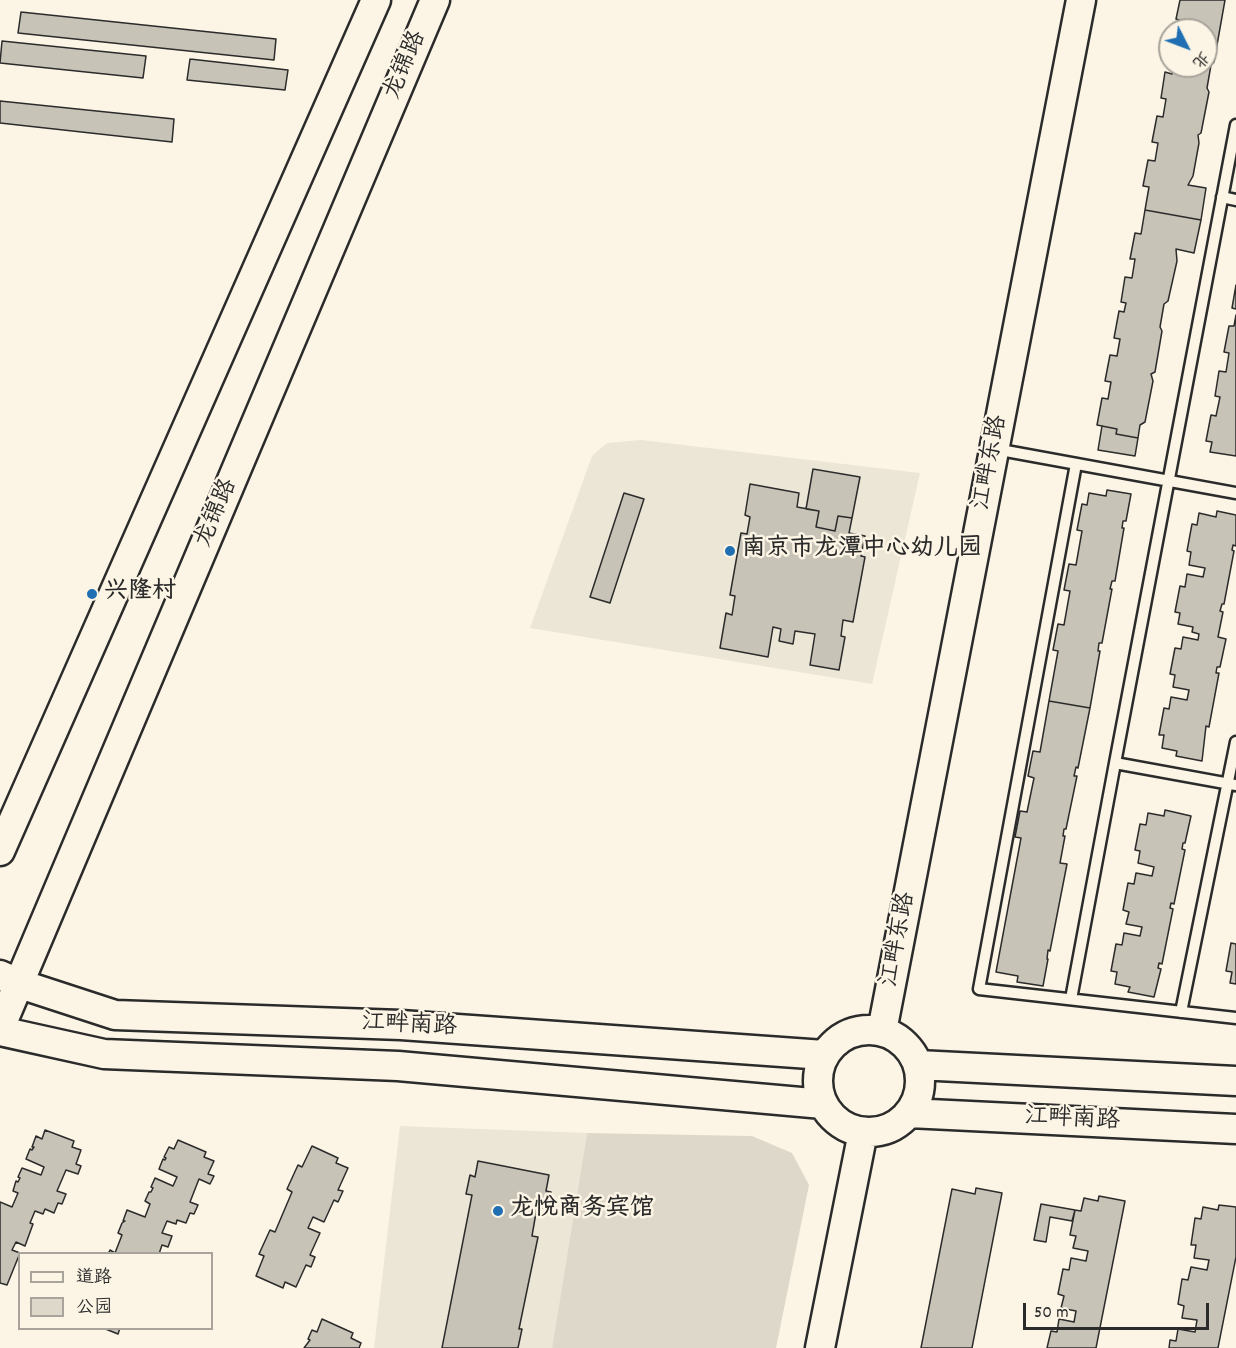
<!DOCTYPE html>
<meta charset="utf-8">
<style>
body{margin:0}
#map{position:relative;width:1236px;height:1348px;overflow:hidden;background:#fcf5e5;font-family:Dekko,"LXGW WenKai TC",sans-serif}
canvas{display:block}
.legend{position:absolute;left:18px;top:1252px;width:195px;height:78px;box-sizing:border-box;background:#fcf5e5;border:2px solid #a8a49b;margin:0;padding:8px 10px;list-style:none;font-size:18px;color:#2b2b2b}
.legend li{display:flex;align-items:center;gap:12px;height:30px}
.legend b{width:30px;border:2px solid #a8a49b}
.north{position:absolute;left:1158px;top:18px;width:60px;height:60px;box-sizing:border-box;background:#fcf5e5;border:2px solid #a8a49b;border-radius:50%;rotate:132deg;font-size:16px;font-weight:700;line-height:24px;text-align:center;color:#2b2b2b}
.north::after{content:'';display:block;margin:auto;width:21px;height:27px;background:#1f6fb2;clip-path:polygon(50% 0,100% 100%,50% 72%,0 100%)}
.scale{position:absolute;left:1023px;top:1303px;width:186px;height:27px;box-sizing:border-box;border:3px solid #2b2b2b;border-top:0;padding-left:8px;font-size:18px;line-height:21px;white-space:nowrap;color:#2b2b2b;-webkit-text-stroke:4px #fcf5e5;paint-order:stroke}
</style>
<div id="map">
<canvas width="1236" height="1348"></canvas>
<ul class="legend">
<li><b style="height:8px;background:#fcf5e5"></b>道路</li>
<li><b style="height:16px;background:#ded8ca"></b>公园</li>
</ul>
<div class="north">北</div>
<div class="scale">50 m</div>
</div>
<script>
const ctx = document.querySelector('canvas').getContext('2d');
ctx.lineJoin = 'round';
function paint(path, color) { ctx.fillStyle = color; ctx.fill(path, 'evenodd'); }
const toPath = rows => new Path2D(rows.map(r => 'M' + r).join(''));
function trace(path, color, width, dash) { ctx.strokeStyle = color; ctx.lineWidth = width; ctx.lineCap = dash ? 'butt' : 'round'; ctx.setLineDash(dash || []); ctx.stroke(path); }
function write(font, color, halo, rows, align = 'center') {
  ctx.font = font + ' Dekko,"LXGW WenKai TC",sans-serif'; ctx.lineWidth = 5; ctx.setLineDash([]); ctx.textBaseline = 'middle'; ctx.strokeStyle = halo; ctx.fillStyle = color; for (const [text, x, y, turn = 0] of rows) {
    ctx.save(); ctx.translate(x, y); ctx.rotate((+turn || 0) * Math.PI / 180); ctx.textAlign = isNaN(turn) ? turn : align; if (halo) ctx.strokeText(text, 0, 0); ctx.fillText(text, 0, 0); ctx.restore();
  }
}
const built = toPath([
 [641,440,920,473,872,684,530,628,592,456,607,443],
 [400,1126,587,1133,552,1348,374,1348]
]);
const green = toPath([
 [587,1133,752,1136,792,1153,809,1185,776,1348,552,1348]
]);
const building = toPath([
 [1180,0,1225,0,1214,62,1211,65,1207,88,1209,92,1201,133,1198,135,1199,143,1193,176,1188,185,1206,188,1201,220,1145,210,1149,187,1143,186,1148,160,1155,161,1158,143,1152,142,1157,116,1163,117,1166,99,1161,98,1165,72,1172,74,1174,66,1206,66,1206,30,1180,30,1182,21,1176,19,1180,0],
 [21,12,276,39,274,60,18,33,21,12],
 [2,41,146,56,143,78,0,63,2,41],
 [190,59,288,70,285,90,187,80,190,59],
 [0,101,174,119,172,142,0,123,0,101],
 [1145,210,1201,220,1194,253,1176,249,1177,261,1168,301,1164,304,1160,327,1162,331,1155,372,1151,374,1153,381,1145,422,1140,425,1138,438,1116,434,1117,429,1097,425,1102,398,1108,399,1111,382,1105,381,1110,355,1117,356,1120,339,1114,338,1119,311,1124,312,1126,303,1121,302,1125,277,1132,278,1135,259,1130,259,1135,233,1141,234,1145,210],
 [1236,285,1236,309,1232,308,1236,285],
 [1236,315,1236,456,1210,452,1212,442,1206,441,1211,415,1216,416,1220,397,1215,396,1219,371,1226,372,1229,353,1224,352,1229,326,1234,326,1236,315],
 [1102,426,1117,429,1116,434,1138,438,1135,456,1098,450,1102,426],
 [813,469,860,477,852,518,838,516,835,531,816,527,819,511,806,509,813,469],
 [750,484,799,493,797,507,819,511,816,527,835,531,838,516,852,518,849,533,865,536,861,556,865,557,853,622,843,620,841,636,845,637,839,670,810,665,815,634,795,631,793,644,779,641,781,629,773,627,768,657,720,648,726,613,732,615,735,596,730,595,741,533,747,534,750,517,745,515,750,484],
 [1107,490,1131,494,1126,521,1123,521,1122,528,1124,528,1115,581,1112,581,1110,589,1112,589,1102,643,1099,643,1098,651,1100,651,1090,708,1049,701,1058,651,1053,650,1058,624,1064,625,1070,591,1064,590,1069,564,1076,565,1082,531,1077,530,1082,504,1087,505,1089,493,1106,496,1107,490],
 [624,493,644,499,610,603,590,597,624,493],
 [1217,511,1236,515,1236,546,1233,545,1232,550,1234,551,1224,604,1222,604,1220,611,1223,612,1218,637,1226,639,1220,667,1217,667,1216,673,1219,673,1209,727,1206,726,1202,761,1176,756,1177,751,1162,748,1164,735,1159,735,1164,708,1169,709,1171,697,1187,700,1189,690,1173,687,1175,675,1170,674,1175,648,1181,649,1183,637,1198,640,1199,634,1192,632,1193,627,1178,624,1180,613,1175,612,1180,586,1185,587,1187,574,1203,577,1205,568,1189,565,1191,552,1187,551,1192,524,1197,525,1199,513,1216,517,1217,511],
 [1049,701,1090,708,1078,768,1076,767,1074,776,1077,776,1066,829,1064,829,1063,836,1065,836,1060,863,1067,864,1050,951,1048,950,1047,959,1048,959,1043,986,1017,982,1018,976,996,972,1021,838,1015,837,1020,811,1027,812,1034,778,1028,776,1033,751,1040,752,1049,701],
 [1165,810,1191,816,1185,843,1183,843,1182,849,1185,850,1174,904,1171,903,1170,908,1173,909,1162,964,1159,963,1158,968,1161,969,1154,997,1128,992,1130,987,1115,984,1117,972,1111,971,1116,944,1122,945,1124,933,1140,936,1142,927,1126,924,1129,912,1123,910,1128,883,1134,884,1136,873,1152,876,1154,867,1138,863,1140,851,1135,850,1140,824,1146,825,1148,813,1164,816,1165,810],
 [1231,943,1236,944,1236,984,1230,983,1232,972,1226,971,1231,943],
 [45,1130,74,1141,72,1147,81,1150,76,1164,81,1166,78,1174,66,1170,57,1191,66,1194,62,1204,58,1203,54,1213,45,1209,43,1214,35,1211,30,1223,33,1224,25,1246,16,1242,12,1250,20,1253,7,1285,0,1283,0,1202,12,1207,18,1193,13,1191,16,1181,18,1182,20,1178,18,1177,22,1168,41,1175,44,1167,26,1159,30,1149,32,1150,34,1147,32,1147,36,1136,42,1139,45,1130],
 [178,1140,206,1152,204,1157,214,1161,208,1174,214,1176,210,1184,199,1179,190,1202,198,1205,194,1214,190,1213,186,1223,177,1220,176,1224,167,1221,162,1233,172,1236,168,1247,162,1245,159,1254,108,1254,110,1250,115,1253,122,1235,118,1233,122,1223,125,1221,123,1221,127,1210,145,1217,150,1204,145,1201,149,1192,151,1192,153,1188,151,1187,155,1178,173,1186,177,1177,159,1169,163,1159,165,1160,166,1158,164,1157,169,1147,174,1149,178,1140],
 [312,1146,338,1158,336,1163,348,1168,338,1190,343,1191,338,1202,334,1200,324,1222,313,1217,308,1228,320,1233,310,1255,315,1257,311,1267,306,1265,296,1287,285,1282,283,1288,256,1276,264,1256,259,1254,270,1230,275,1232,292,1192,287,1189,298,1165,302,1167,312,1146],
 [478,1161,549,1175,546,1191,551,1192,548,1209,537,1207,532,1236,538,1237,519,1329,522,1329,518,1348,442,1348,472,1195,466,1194,470,1175,475,1177,478,1161],
 [976,1188,1002,1193,972,1348,921,1348,952,1189,975,1194,976,1188],
 [1099,1196,1125,1201,1096,1348,1047,1348,1051,1331,1057,1332,1059,1319,1074,1322,1076,1311,1061,1308,1064,1296,1058,1294,1063,1269,1069,1270,1071,1258,1086,1261,1088,1251,1073,1248,1076,1236,1070,1235,1075,1210,1081,1211,1084,1198,1098,1201,1099,1196],
 [1041,1204,1075,1210,1072,1221,1050,1217,1046,1242,1034,1240,1041,1204],
 [1219,1205,1236,1207,1236,1257,1218,1348,1169,1348,1170,1340,1176,1341,1178,1329,1195,1332,1197,1320,1182,1318,1184,1306,1178,1304,1182,1279,1188,1280,1191,1267,1207,1270,1209,1260,1194,1258,1196,1245,1191,1245,1195,1218,1201,1219,1203,1207,1218,1210,1219,1205],
 [322,1319,353,1333,351,1338,361,1343,359,1348,304,1348,310,1340,308,1339,312,1330,317,1332,322,1319],
 [103,1328,120,1328,118,1334,103,1328]
]);
const lane = toPath([
 [1236,125,1115,763,1236,785],
 [1222,197,1236,200],
 [995,449,1236,493],
 [1076,464,979,989,1236,1018],
 [1071,999,1115,763],
 [1181,1012,1236,742]
]);
const secondary = toPath([
 [0,851,376,0],
 [0,975,20,984,115,1015,401,1025,824,1055],
 [0,1028,435,0],
 '818 1081a51 51 0 1 1 102 0a51 51 0 1 1-102 0Z',
 [0,1031,104,1054,398,1066,823,1104],
 [882,1031,1081,0],
 [918,1065,1236,1081],
 [909,1113,1236,1129],
 [820,1348,863,1132]
]);
const markers = [
 [730,551,6,"#1f6fb2"],
 [92,594,6,"#1f6fb2"],
 [498,1211,6,"#1f6fb2"]
];
const streetNames = [
 ["龙锦路",407,66,-67],
 ["江畔东路",992,463,-79],
 ["龙锦路",218,514,-67],
 ["江畔东路",900,940,-79],
 ["江畔南路",409,1027,3],
 ["江畔南路",1072,1121,3]
];
const poiNames = [
 ["南京市龙潭中心幼儿园",742,551],
 ["兴隆村",104,594],
 ["龙悦商务宾馆",510,1211]
];
paint(built, '#ece6d7');
paint(green, '#ded8ca');
paint(building, '#c8c3b7');
trace(building, '#2b2b2b', 1.5);
trace(lane, '#2b2b2b', 15);
trace(secondary, '#2b2b2b', 33);
trace(lane, '#fcf5e5', 10);
trace(secondary, '#fcf5e5', 28);
for (const [x, y, r, color] of markers) { const dot = new Path2D(); dot.arc(x, y, r, 0, 2 * Math.PI); ctx.fillStyle = color; ctx.fill(dot); trace(dot, '#fcf5e5', 2); }
write('24px', '#2b2b2b', '#fcf5e5', streetNames);
write('bold 24px', '#2b2b2b', '#fcf5e5', poiNames, 'left');
</script>
